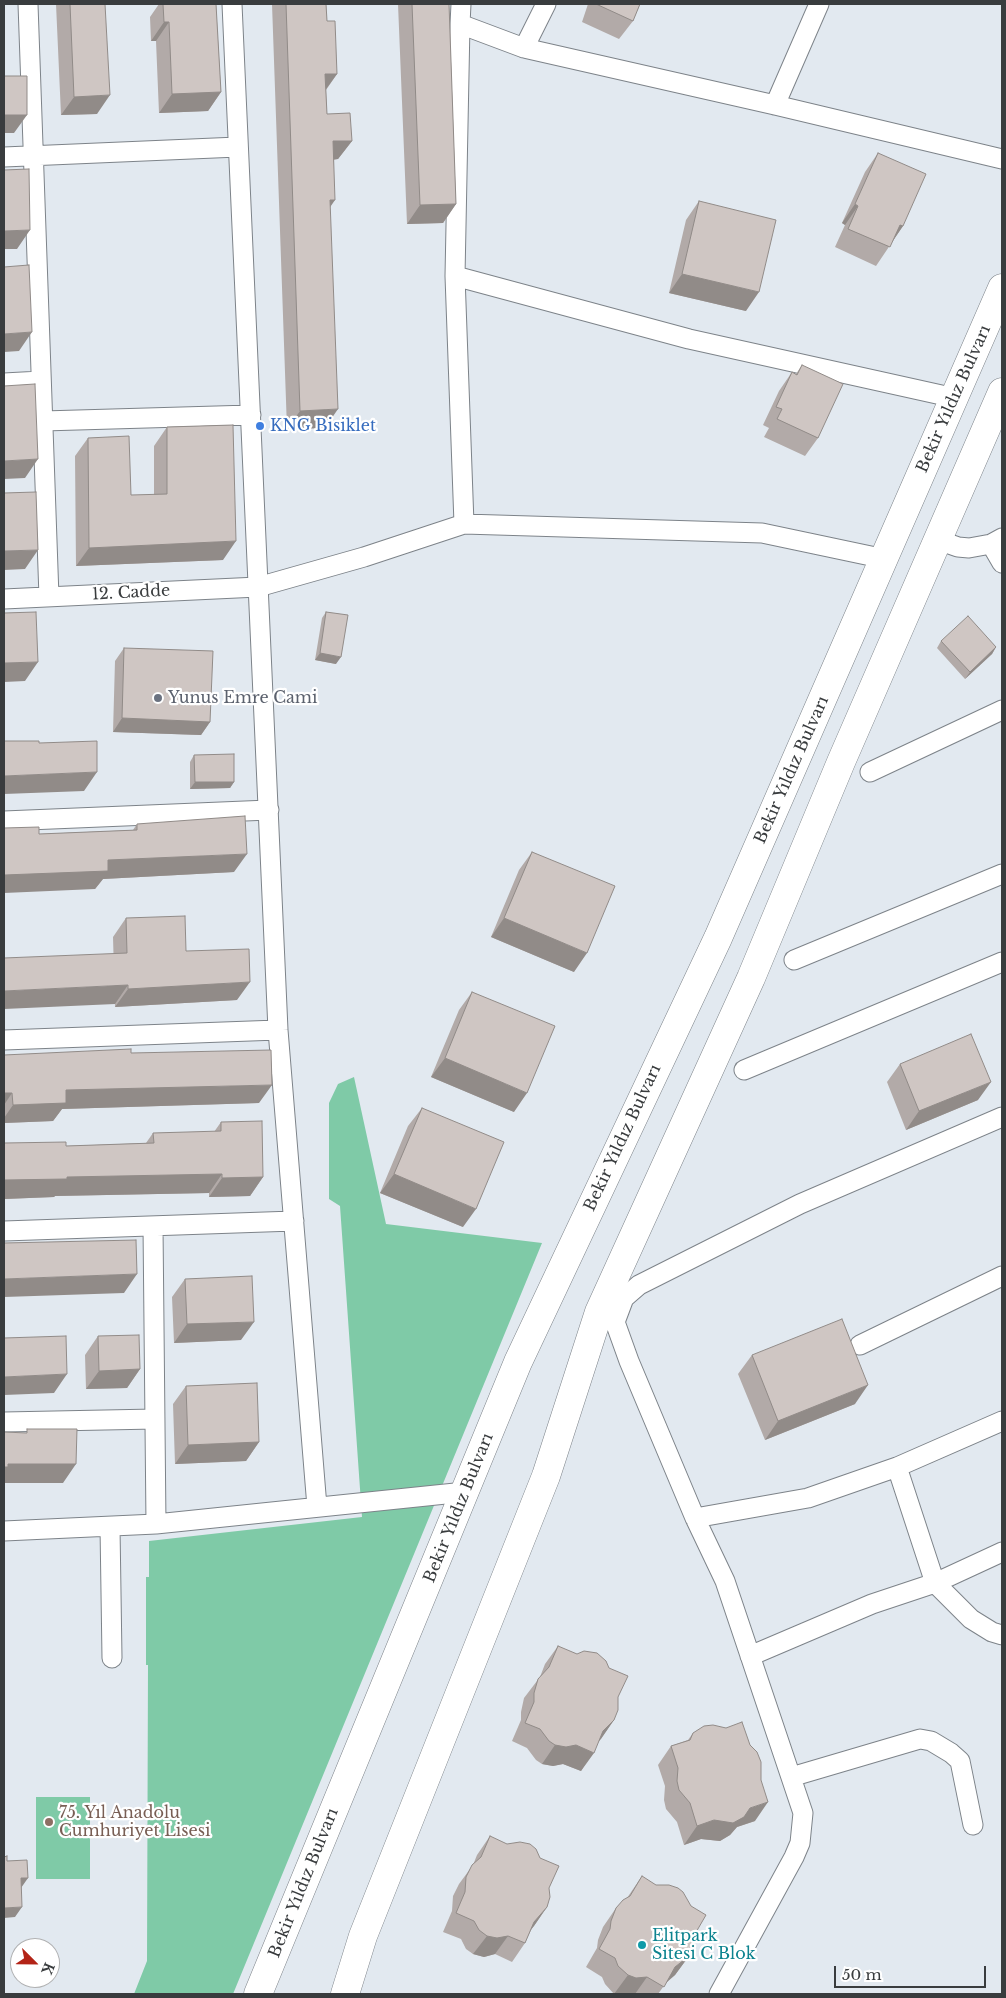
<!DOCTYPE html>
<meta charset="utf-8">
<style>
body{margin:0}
#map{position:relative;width:1006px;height:1998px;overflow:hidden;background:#e2e9f0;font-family:"Libre Baskerville",serif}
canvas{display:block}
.frame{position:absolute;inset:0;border:5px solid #393c3e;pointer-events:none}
.north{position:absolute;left:10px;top:1938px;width:50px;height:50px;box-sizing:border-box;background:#fff;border:1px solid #b0b1b2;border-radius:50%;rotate:113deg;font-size:14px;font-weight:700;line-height:20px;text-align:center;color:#393c3e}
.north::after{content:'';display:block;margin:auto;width:18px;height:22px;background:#b32417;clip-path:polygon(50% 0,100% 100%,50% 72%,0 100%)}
.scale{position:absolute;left:834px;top:1966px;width:152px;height:22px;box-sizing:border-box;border:2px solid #393c3e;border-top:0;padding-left:6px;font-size:15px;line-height:18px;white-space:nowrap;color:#393c3e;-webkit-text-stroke:4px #fff;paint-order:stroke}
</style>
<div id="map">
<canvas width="1006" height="1998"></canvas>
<div class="frame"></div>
<div class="north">K</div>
<div class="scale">50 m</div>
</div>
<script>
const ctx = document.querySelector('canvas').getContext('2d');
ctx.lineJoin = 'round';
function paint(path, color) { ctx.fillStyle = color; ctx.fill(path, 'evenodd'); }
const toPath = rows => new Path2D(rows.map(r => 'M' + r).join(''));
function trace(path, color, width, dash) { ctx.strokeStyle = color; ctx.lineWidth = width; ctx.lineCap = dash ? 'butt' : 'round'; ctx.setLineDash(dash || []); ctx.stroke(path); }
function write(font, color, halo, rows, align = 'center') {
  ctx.font = font + ' "Libre Baskerville",serif'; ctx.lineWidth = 4.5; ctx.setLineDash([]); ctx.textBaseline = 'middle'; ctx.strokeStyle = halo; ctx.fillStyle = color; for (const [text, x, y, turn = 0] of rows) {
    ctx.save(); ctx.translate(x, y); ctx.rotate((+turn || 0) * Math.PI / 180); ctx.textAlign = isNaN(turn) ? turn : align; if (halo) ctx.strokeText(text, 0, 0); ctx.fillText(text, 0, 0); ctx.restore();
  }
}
const green = toPath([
 [354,1077,386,1224,542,1243,233,1994,134,1994,147,1961,148,1665,146,1665,146,1577,149,1577,149,1541,362,1517,340,1206,329,1199,329,1103,338,1084],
 [36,1797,90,1797,90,1879,36,1879]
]);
const street = toPath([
 [28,4,49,597],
 [232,4,278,1030,317,1507],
 [461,4,460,24,524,48,775,105,1002,159],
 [524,48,546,4],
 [775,105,819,4],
 [4,157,238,147],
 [455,276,460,24],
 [4,383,41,381],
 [43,421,251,415],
 [464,524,762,533,885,559],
 [938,540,958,547,969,548,991,544,1002,538],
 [991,544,1002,563],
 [4,599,258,587,364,557,464,524,455,276,689,339,955,398],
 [870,772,1002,710],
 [4,821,269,810],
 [794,960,1002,874],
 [4,1040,278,1030],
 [744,1070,1002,962],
 [153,1226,156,1524],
 [4,1231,294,1221],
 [599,1312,615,1322,629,1361,695,1518,725,1581,803,1813,800,1843,794,1857,719,1994],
 [615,1322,624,1298,639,1285,800,1204,1002,1117],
 [860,1345,1002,1276],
 [4,1422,155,1419],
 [897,1467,935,1583,971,1619,992,1632,1002,1635],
 [695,1518,808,1498,897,1467,1002,1421],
 [110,1527,112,1658],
 [4,1531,156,1524,465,1492],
 [750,1656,872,1604,935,1583,1002,1552],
 [791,1777,920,1739,931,1741,951,1753,960,1761,973,1825]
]);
const primary = toPath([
 [258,1994,518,1362,718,938,1002,288],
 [345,1994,363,1936,546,1476,599,1312,751,978,841,762,1002,392]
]);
const wall = toPath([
 [56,4,105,4,97,114,61,115],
 [159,4,216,4,221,92,208,111,159,113,156,41,151,41,150,17],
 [272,4,326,4,327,21,337,74,326,90,327,114,352,141,338,159,334,160,330,208,325,428,287,429],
 [398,4,449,4,456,204,443,223,407,224],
 [588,4,640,4,633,21,619,39,582,22],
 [878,153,903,226,876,266,835,247,845,225,842,223,865,172],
 [699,201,746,311,669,293,686,220],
 [802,365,818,438,805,456,764,437,769,428,763,425,779,391,792,372,796,374],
 [167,427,223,560,76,566,75,456,88,438,131,495,154,495,154,446],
 [326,612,336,664,315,660,322,618],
 [941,641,996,647,992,654,965,679,937,648],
 [124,648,210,722,201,735,113,732,115,661],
 [194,755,234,782,230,788,190,789,190,762],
 [137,824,234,872,103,879,95,889,39,834,133,830],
 [532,852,574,972,491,937,519,870],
 [126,918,186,951,237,1000,115,1007,113,937],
 [472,992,514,1112,431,1077,459,1010],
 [131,1053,259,1103,62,1109,53,1121,4,1123,4,1055],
 [900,1064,978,1100,906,1130,887,1082],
 [422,1108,463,1227,380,1193,408,1126],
 [221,1122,263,1177,250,1196,209,1197,209,1193,55,1196,54,1197,4,1199,4,1143,66,1146,146,1143,153,1133,214,1132],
 [185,1279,241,1340,174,1343,172,1297],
 [98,1336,140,1369,127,1388,86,1389,85,1355],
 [752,1355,855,1404,765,1440,738,1374],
 [186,1386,259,1442,246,1461,175,1464,173,1404],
 [558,1646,618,1697,614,1720,599,1741,581,1771,563,1764,553,1766,542,1764,536,1760,527,1748,512,1741,521,1720,521,1712,524,1698,540,1677,545,1664],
 [693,1733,755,1821,737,1827,730,1835,720,1841,701,1839,684,1845,677,1822,666,1809,664,1800,665,1786,658,1765,671,1746,688,1740],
 [490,1836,549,1888,547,1907,531,1930,525,1943,512,1962,495,1954,484,1957,473,1954,466,1949,461,1939,443,1932,452,1911,453,1896,459,1884,473,1865,477,1855],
 [642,1876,695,1934,689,1956,675,1975,666,1983,658,1994,614,1994,605,1984,602,1977,586,1967,597,1948,598,1940,603,1927,616,1908,627,1898]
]);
const shadedWall = toPath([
 [164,22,169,22,156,41,151,41],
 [325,74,337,74,324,92],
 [221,92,208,111,159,113,172,94],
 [110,95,97,114,61,115,74,97],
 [4,115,27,115,14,133,4,133],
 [333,141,352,141,338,159,320,160],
 [330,200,335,200,322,219],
 [456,204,443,223,407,224,420,205],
 [855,204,858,206,845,225,842,223],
 [900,225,903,226,890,245],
 [30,230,17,249,4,249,4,231],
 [682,274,759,292,746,311,669,293],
 [32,332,19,351,4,352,4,334],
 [338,409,325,428,287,429,300,411],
 [38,459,25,478,4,479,4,461],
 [236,541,223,560,76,566,89,548],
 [38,550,25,569,4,570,4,551],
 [996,647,992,654,965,679,970,672],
 [320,653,341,657,336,664,315,660],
 [38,662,25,681,4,682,4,663],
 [122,718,210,722,201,735,113,732],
 [97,772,84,791,4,794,4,776],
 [195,782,234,782,230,788,190,789],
 [247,854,234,872,103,879,95,889,4,893,4,875,108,860],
 [504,918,587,953,574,972,491,937],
 [250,982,237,1000,115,1007,128,989],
 [128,985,115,1004,4,1009,4,991],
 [445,1058,527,1093,514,1112,431,1077],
 [991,1082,978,1100,906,1130,919,1111],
 [272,1085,259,1103,62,1109,53,1121,4,1123,4,1118,13,1105,66,1090],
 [4,1093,12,1093,4,1105],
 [222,1174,209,1193,55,1196,54,1197,4,1199,4,1180,67,1177],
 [394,1174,476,1209,463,1227,380,1193],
 [263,1177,250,1196,209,1197,222,1178],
 [137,1274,124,1293,4,1297,4,1279],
 [254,1322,241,1340,174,1343,187,1324],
 [140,1369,127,1388,86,1389,99,1371],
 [67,1374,54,1393,4,1395,4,1377],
 [868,1385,855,1404,765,1440,778,1421],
 [259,1442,246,1461,175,1464,188,1445],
 [8,1464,76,1464,63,1483,4,1483,4,1467],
 [614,1720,601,1739,590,1750,603,1731],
 [555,1745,576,1745,594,1753,581,1771,563,1764,553,1766,542,1764],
 [768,1802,755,1821,737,1827,730,1835,720,1841,701,1839,684,1845,697,1826],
 [21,1878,28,1878,21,1888],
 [22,1907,15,1917,4,1918,4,1908],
 [547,1907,534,1926,521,1941,534,1922],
 [487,1936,508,1936,495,1954,484,1957,473,1954],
 [689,1956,675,1975,662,1986,675,1967],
 [628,1975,647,1977,635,1994,614,1994]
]);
const building = toPath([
 [70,4,105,4,110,95,74,97,70,4],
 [163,4,216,4,221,92,172,94,169,22,164,22,163,4],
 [286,4,326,4,327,21,335,21,337,74,325,74,327,114,350,113,352,141,333,141,335,200,330,200,338,409,300,411,286,4],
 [412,4,449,4,456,204,420,205,412,4],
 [596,4,640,4,633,21,596,4],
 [4,76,27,76,27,115,4,115,4,76],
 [878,153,926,174,903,226,900,225,890,247,848,229,858,206,855,204,878,153],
 [29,169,30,230,4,231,4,170,29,169],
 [699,201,776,220,759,292,682,274,699,201],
 [29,265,32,332,4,334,4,267,29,265],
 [802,365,843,384,818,438,777,419,782,409,776,407,792,372,797,375,802,365],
 [35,384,38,459,4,461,4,386,35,384],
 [233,425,236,541,89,548,88,438,129,436,131,495,167,494,167,427,233,425],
 [36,492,38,550,4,551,4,493,36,492],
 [36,612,38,662,4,663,4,613,36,612],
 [326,612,348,615,341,657,320,653,326,612],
 [968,616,996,647,970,672,941,641,968,616],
 [124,648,213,651,210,722,122,718,124,648],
 [4,741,39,741,39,743,97,741,97,772,4,776,4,741],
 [234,754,234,782,195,782,194,755,234,754],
 [245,816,247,854,108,860,108,871,4,875,4,828,39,827,39,834,137,830,137,824,245,816],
 [532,852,615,886,587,953,504,918,532,852],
 [185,916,186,951,249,949,250,982,128,989,128,985,4,991,4,958,127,953,126,918,185,916],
 [472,992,555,1026,527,1093,445,1058,472,992],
 [971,1034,991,1082,919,1111,900,1064,971,1034],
 [131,1049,131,1053,271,1050,272,1085,66,1090,66,1103,13,1105,12,1093,4,1093,4,1055,131,1049],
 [422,1108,504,1142,476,1209,394,1174,422,1108],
 [262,1121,263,1177,222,1178,222,1174,67,1177,67,1179,4,1180,4,1143,66,1142,66,1146,154,1143,153,1133,221,1131,221,1122,262,1121],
 [136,1240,137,1274,4,1279,4,1243,136,1240],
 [252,1276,254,1322,187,1324,185,1279,252,1276],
 [842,1319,868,1385,778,1421,752,1355,842,1319],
 [139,1335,140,1369,99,1371,98,1336,139,1335],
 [66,1336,67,1374,4,1377,4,1338,66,1336],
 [257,1383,259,1442,188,1445,186,1386,257,1383],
 [27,1429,77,1429,76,1464,8,1464,8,1467,4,1467,4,1432,27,1433,27,1429],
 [558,1646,577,1654,584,1651,597,1653,606,1661,609,1668,628,1676,618,1697,618,1710,614,1720,603,1731,594,1753,576,1745,566,1747,555,1745,549,1741,540,1729,525,1723,534,1702,534,1693,538,1679,549,1667,558,1646],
 [742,1722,750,1745,757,1752,761,1762,761,1780,768,1802,750,1808,744,1817,733,1823,714,1820,697,1826,690,1803,679,1790,677,1781,678,1768,671,1746,690,1740,693,1733,704,1726,713,1725,726,1728,742,1722],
 [490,1836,507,1844,520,1842,530,1844,536,1849,540,1858,559,1866,549,1888,550,1897,547,1907,534,1922,525,1943,508,1936,497,1938,487,1936,479,1930,474,1921,456,1913,465,1892,466,1877,472,1865,481,1857,490,1836],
 [7,1856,7,1861,27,1860,28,1878,21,1878,22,1907,4,1908,4,1857,7,1856],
 [642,1876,656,1885,669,1885,678,1888,683,1892,691,1906,706,1915,695,1934,693,1948,689,1956,675,1967,664,1987,647,1977,636,1978,628,1975,618,1966,615,1958,599,1949,610,1929,611,1921,616,1908,623,1900,630,1896,642,1876]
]);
const markers = [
 [260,426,5,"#3f7fe0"],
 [158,698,5,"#6b7280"],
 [49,1822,5,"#8d6e63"],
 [642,1945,5,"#0f9aa8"]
];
const streetNames = [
 ["Bekir Yıldız Bulvarı",954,399,-66],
 ["12. Cadde",131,593,-3],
 ["Bekir Yıldız Bulvarı",792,770,-66],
 ["Bekir Yıldız Bulvarı",623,1138,-65],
 ["Bekir Yıldız Bulvarı",459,1508,-68],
 ["Bekir Yıldız Bulvarı",304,1883,-68]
];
const shopNames = [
 ["KNG Bisiklet",270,426]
];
const worshipNames = [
 ["Yunus Emre Cami",168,698]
];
const educationNames = [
 ["75. Yıl Anadolu",59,1813],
 ["Cumhuriyet Lisesi",59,1831]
];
const cultureNames = [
 ["Elitpark",652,1936],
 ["Sitesi C Blok",652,1954]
];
paint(green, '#7fcaa7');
trace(street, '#7d8389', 21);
trace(primary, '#7d8389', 29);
trace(street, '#fff', 19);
trace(primary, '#fff', 28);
paint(wall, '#b2aaa8');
paint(shadedWall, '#918b88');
paint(building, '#cfc6c3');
trace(building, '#918b88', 1);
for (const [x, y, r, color] of markers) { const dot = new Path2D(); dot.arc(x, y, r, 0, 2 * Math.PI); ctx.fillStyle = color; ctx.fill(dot); trace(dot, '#fff', 2); }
write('16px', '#393c3e', '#fff', streetNames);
write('16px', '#366cbe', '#fff', shopNames, 'left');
write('16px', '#5b616d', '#fff', worshipNames, 'left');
write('16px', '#785e54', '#fff', educationNames, 'left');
write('16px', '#0d838f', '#fff', cultureNames, 'left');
</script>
